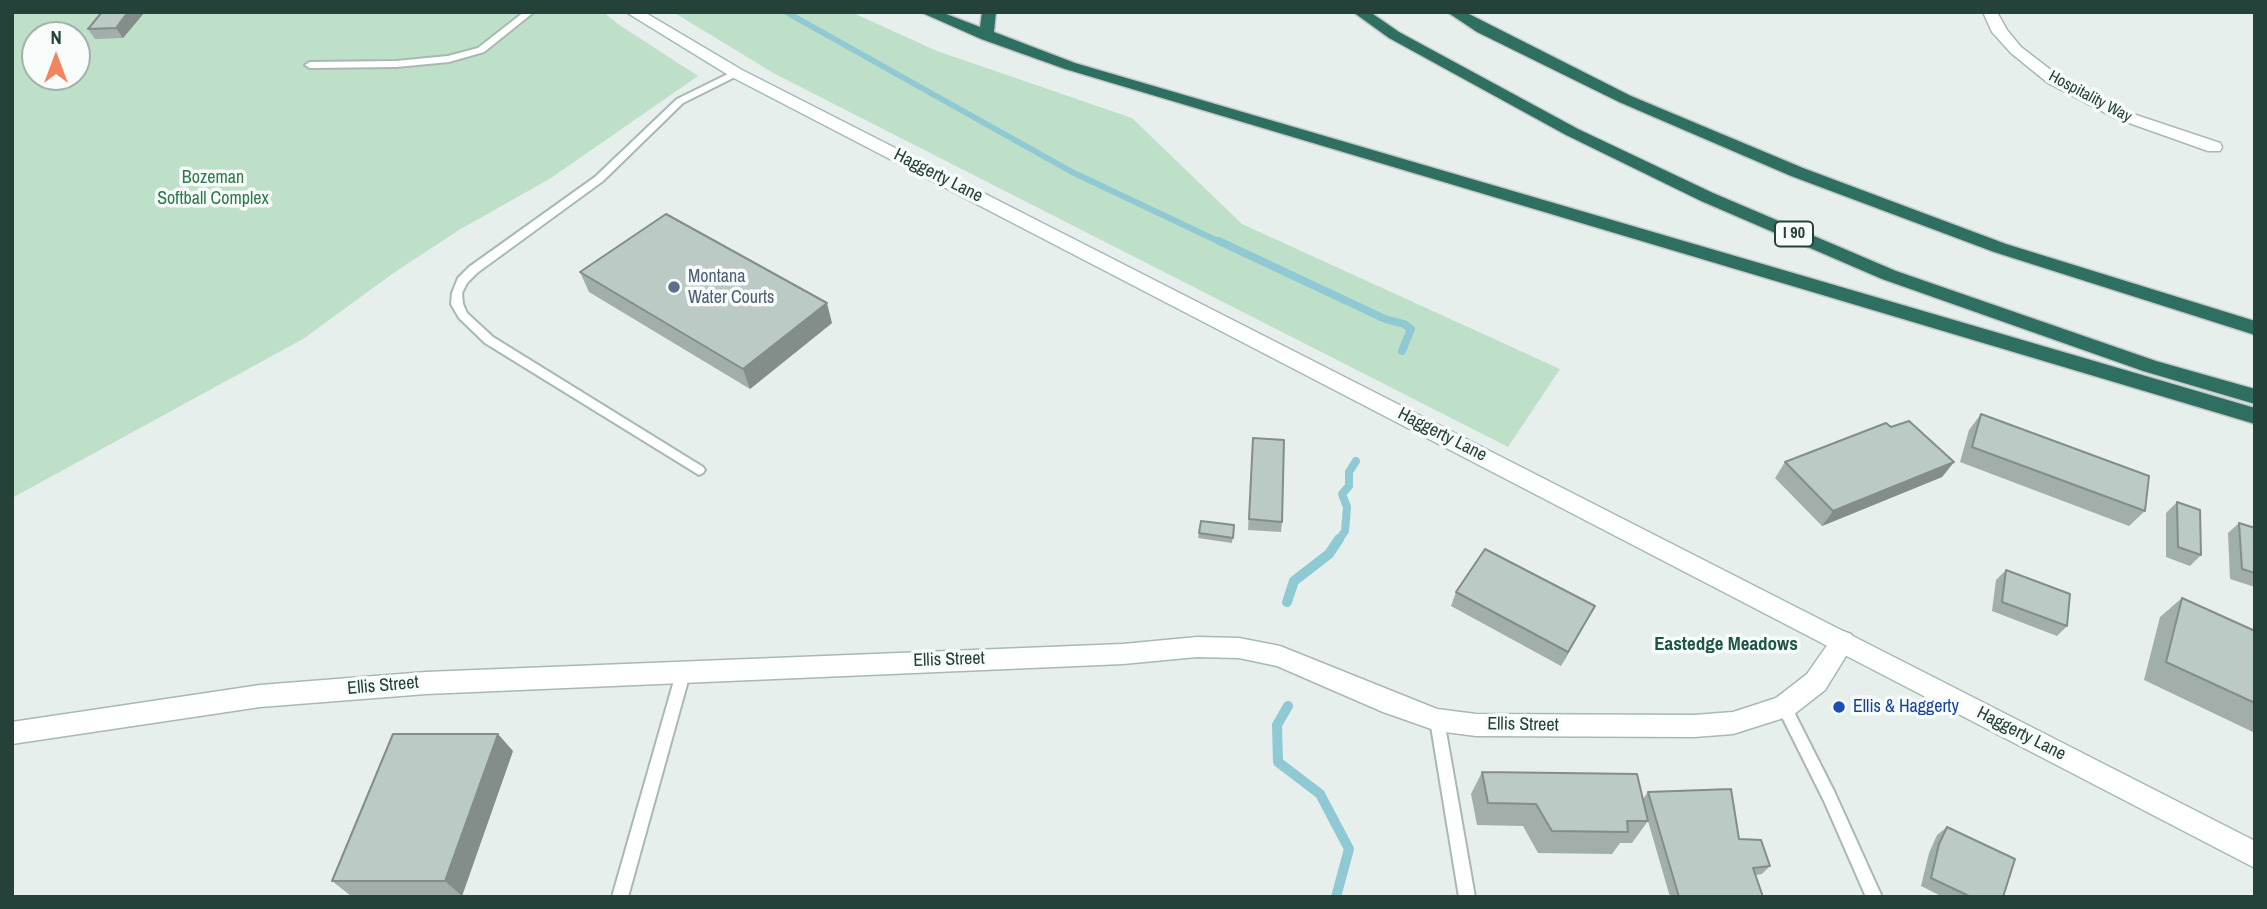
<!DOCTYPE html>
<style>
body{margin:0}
#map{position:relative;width:2267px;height:909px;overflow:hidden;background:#e6efeb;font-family:"Archivo Narrow",sans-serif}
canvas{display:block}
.frame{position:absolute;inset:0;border:14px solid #24423a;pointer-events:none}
.north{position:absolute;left:21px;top:21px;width:70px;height:70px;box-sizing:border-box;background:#f7fbf9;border:2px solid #a3b1ad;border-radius:50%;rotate:0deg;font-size:19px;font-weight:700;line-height:28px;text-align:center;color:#24423a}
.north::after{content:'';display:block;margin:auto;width:24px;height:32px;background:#f4845f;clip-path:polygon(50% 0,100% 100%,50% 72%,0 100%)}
</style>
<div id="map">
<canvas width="2267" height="909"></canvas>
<div class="frame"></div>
<div class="north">N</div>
</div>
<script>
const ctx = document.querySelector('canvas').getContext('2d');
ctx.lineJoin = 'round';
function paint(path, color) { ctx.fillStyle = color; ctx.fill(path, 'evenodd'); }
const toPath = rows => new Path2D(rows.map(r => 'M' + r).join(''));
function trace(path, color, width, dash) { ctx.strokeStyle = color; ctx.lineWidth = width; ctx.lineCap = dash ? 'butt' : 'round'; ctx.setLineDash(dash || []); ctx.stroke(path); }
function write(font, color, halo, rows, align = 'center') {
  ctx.font = font + ' "Archivo Narrow",sans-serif'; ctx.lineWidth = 7; ctx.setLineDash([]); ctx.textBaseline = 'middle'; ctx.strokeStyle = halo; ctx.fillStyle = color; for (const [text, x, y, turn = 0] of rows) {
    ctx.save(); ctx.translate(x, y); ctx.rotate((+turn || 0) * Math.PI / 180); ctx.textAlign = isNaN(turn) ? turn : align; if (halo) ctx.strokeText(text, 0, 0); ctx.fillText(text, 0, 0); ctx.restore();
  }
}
const green = toPath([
 [12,12,603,12,621,26,698,76,551,178,459,230,395,272,303,339,12,498],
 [35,35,77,35,77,77,35,77],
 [673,12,851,12,937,51,1132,118,1242,224,1560,369,1508,447,775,74]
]);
const streamFar2 = toPath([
 [786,12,1072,172,1222,243]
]);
const streamFar1 = toPath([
 [1219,241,1385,319,1404,324,1411,329,1402,351],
 [1338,541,1345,531,1347,507,1342,494,1349,486,1349,472,1356,461]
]);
const stream = toPath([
 [1287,602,1294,581,1329,554,1339,539],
 [1288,706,1277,725,1278,762,1320,794,1349,849,1336,897]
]);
const lane = toPath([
 [524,12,534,12,484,52,449,62,396,67,310,68,305,65,310,62,396,61,448,56,478,48,524,12],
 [736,70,739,71,739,75,683,103,603,181,477,273,467,283,462,293,463,304,467,313,493,337,703,467,705,470,703,473,699,475,485,343,459,318,451,304,452,293,458,278,469,267,595,177,677,99,736,70],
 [684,664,689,666,691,670,628,897,612,897,677,670,679,666,684,664],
 [1784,701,1789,702,1834,791,1882,897,1866,897,1824,801,1777,707,1779,702,1784,701],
 [1437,713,1442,715,1444,720,1475,897,1459,897,1430,720,1432,715,1437,713]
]);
const street = toPath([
 [1983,12,1997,12,2007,30,2021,47,2060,77,2127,112,2220,143,2222,147,2220,151,2208,151,2115,118,2048,83,2011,53,1992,32,1983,12],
 [1843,631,1851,634,1855,641,1851,648,1825,690,1793,715,1733,734,1694,737,1476,736,1437,731,1383,712,1277,666,1239,658,1197,657,1123,664,426,694,260,707,12,744,12,722,260,685,426,672,1123,644,1197,637,1239,638,1280,646,1437,709,1476,714,1694,715,1733,712,1776,698,1807,674,1835,634,1843,631]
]);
const secondary = toPath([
 [626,12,644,12,742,70,2255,841,2255,868,730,76,626,12]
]);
const highway = toPath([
 [920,12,941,12,980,27,982,12,996,12,994,32,1075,63,2255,408,2255,424,1065,69,981,39,920,12],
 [1353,12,1370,12,1399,32,1578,129,1713,193,1896,271,2156,361,2255,389,2255,404,2143,371,1882,279,1701,201,1566,135,1389,38,1353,12],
 [1447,12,1465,12,1631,96,1803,168,2006,244,2255,321,2255,335,1994,252,1791,176,1619,102,1477,32,1447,12]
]);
const wall = toPath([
 [102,12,143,12,144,13,123,38,95,39,88,29],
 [580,272,832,323,750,389,589,292],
 [1981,414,2145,511,2129,526,1960,462,1969,430],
 [1891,427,1954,462,1942,477,1822,526,1775,478,1785,462],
 [1253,438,1282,522,1281,532,1248,530],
 [2177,502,2201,555,2190,566,2166,557,2166,513],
 [1201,521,1234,525,1232,543,1198,538],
 [2239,523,2255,528,2255,587,2230,579,2228,533],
 [2006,570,2067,626,2057,636,1992,611,1996,580],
 [1456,592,1595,606,1561,666,1451,606],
 [2182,598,2255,631,2255,733,2144,680,2160,617],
 [513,751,462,896,351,896,332,881],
 [1482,772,1643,799,1648,792,1739,839,1770,866,1762,874,1756,875,1763,897,1670,897,1648,821,1632,843,1620,843,1612,854,1538,853,1523,826,1477,825,1471,794],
 [1947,827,2003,897,1943,897,1921,886,1929,853,1937,835]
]);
const shadedWall = toPath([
 [128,12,144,13,123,38,116,28],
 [827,303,832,323,750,389,743,369],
 [1954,462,1942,477,1822,526,1833,511],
 [1595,606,1587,620,1561,666,1568,652],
 [498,734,513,751,462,896,445,881]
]);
const building = toPath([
 [102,12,128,12,116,28,88,29,102,12],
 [666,214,827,303,743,369,580,272,666,214],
 [1981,414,2149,476,2145,511,1972,447,1981,414],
 [1909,421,1954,462,1833,511,1785,462,1886,423,1891,427,1909,421],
 [1253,438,1284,440,1282,522,1249,519,1253,438],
 [2177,502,2200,510,2201,555,2178,547,2177,502],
 [1201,521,1234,525,1233,538,1199,533,1201,521],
 [2239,523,2255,528,2255,573,2242,569,2239,523],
 [1485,549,1595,606,1568,652,1456,592,1485,549],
 [2006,570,2070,594,2067,626,2002,602,2006,570],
 [2182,598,2255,631,2255,703,2166,662,2182,598],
 [393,734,498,734,445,881,332,881,393,734],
 [1482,772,1637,774,1648,821,1627,821,1628,832,1552,831,1536,804,1488,803,1482,772],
 [1731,789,1739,839,1761,840,1770,866,1753,868,1763,897,1679,897,1648,792,1731,789],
 [1947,827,2015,859,2003,897,1971,897,1931,878,1939,844,1947,827]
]);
const markers = [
 [674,287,7,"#5c6f8a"],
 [1839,707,7,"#1a4fb4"]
];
const farStreetnames = [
 ["Hospitality Way",2090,97,28]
];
const shields = [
 [1794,234,38]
];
const shieldNames = [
 ["I 90",1794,234]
];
const streetNames = [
 ["Haggerty Lane",938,176,27],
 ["Haggerty Lane",1442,435,27],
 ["Ellis Street",949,660,-2],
 ["Ellis Street",383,686,-5],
 ["Ellis Street",1523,725,1],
 ["Haggerty Lane",2021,734,27]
];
const parkNames = [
 ["Bozeman",213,178],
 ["Softball Complex",213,199]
];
const serviceNames = [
 ["Montana",688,277],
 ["Water Courts",688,298]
];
const transitNames = [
 ["Ellis & Haggerty",1853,707]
];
const neighbourhoodNames = [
 ["Eastedge Meadows",1726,645]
];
paint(green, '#bfe0c8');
trace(streamFar2, '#8ec9d4', 6);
trace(streamFar1, '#8ec9d4', 8);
trace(stream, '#8ec9d4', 10);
trace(lane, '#a8b8b2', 4);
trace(street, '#a8b8b2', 3);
trace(secondary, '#a4bbb3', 3);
trace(highway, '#c2cac8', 3);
paint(lane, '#fff');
paint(street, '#fff');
paint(secondary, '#fff');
paint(highway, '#2f6f62');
paint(wall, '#a1aea9');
paint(shadedWall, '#838d89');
paint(building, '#bbcac4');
trace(building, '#838d89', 2);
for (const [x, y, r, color] of markers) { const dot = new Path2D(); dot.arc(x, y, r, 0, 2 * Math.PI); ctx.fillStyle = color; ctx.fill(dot); trace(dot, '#f7fbf9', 2.5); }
write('16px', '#24423a', '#f7fbf9', farStreetnames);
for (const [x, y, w] of shields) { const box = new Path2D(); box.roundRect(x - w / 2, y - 12.5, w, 25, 5); ctx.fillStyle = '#f7fbf9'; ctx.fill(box); trace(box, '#24423a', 2); }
write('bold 16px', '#24423a', null, shieldNames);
write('18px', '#24423a', '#f7fbf9', streetNames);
write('18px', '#2d7a4b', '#f7fbf9', parkNames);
write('18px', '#4e5e75', '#f7fbf9', serviceNames, 'left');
write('18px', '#164399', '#f7fbf9', transitNames, 'left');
write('bold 19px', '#1f5548', '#f7fbf9', neighbourhoodNames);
</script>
